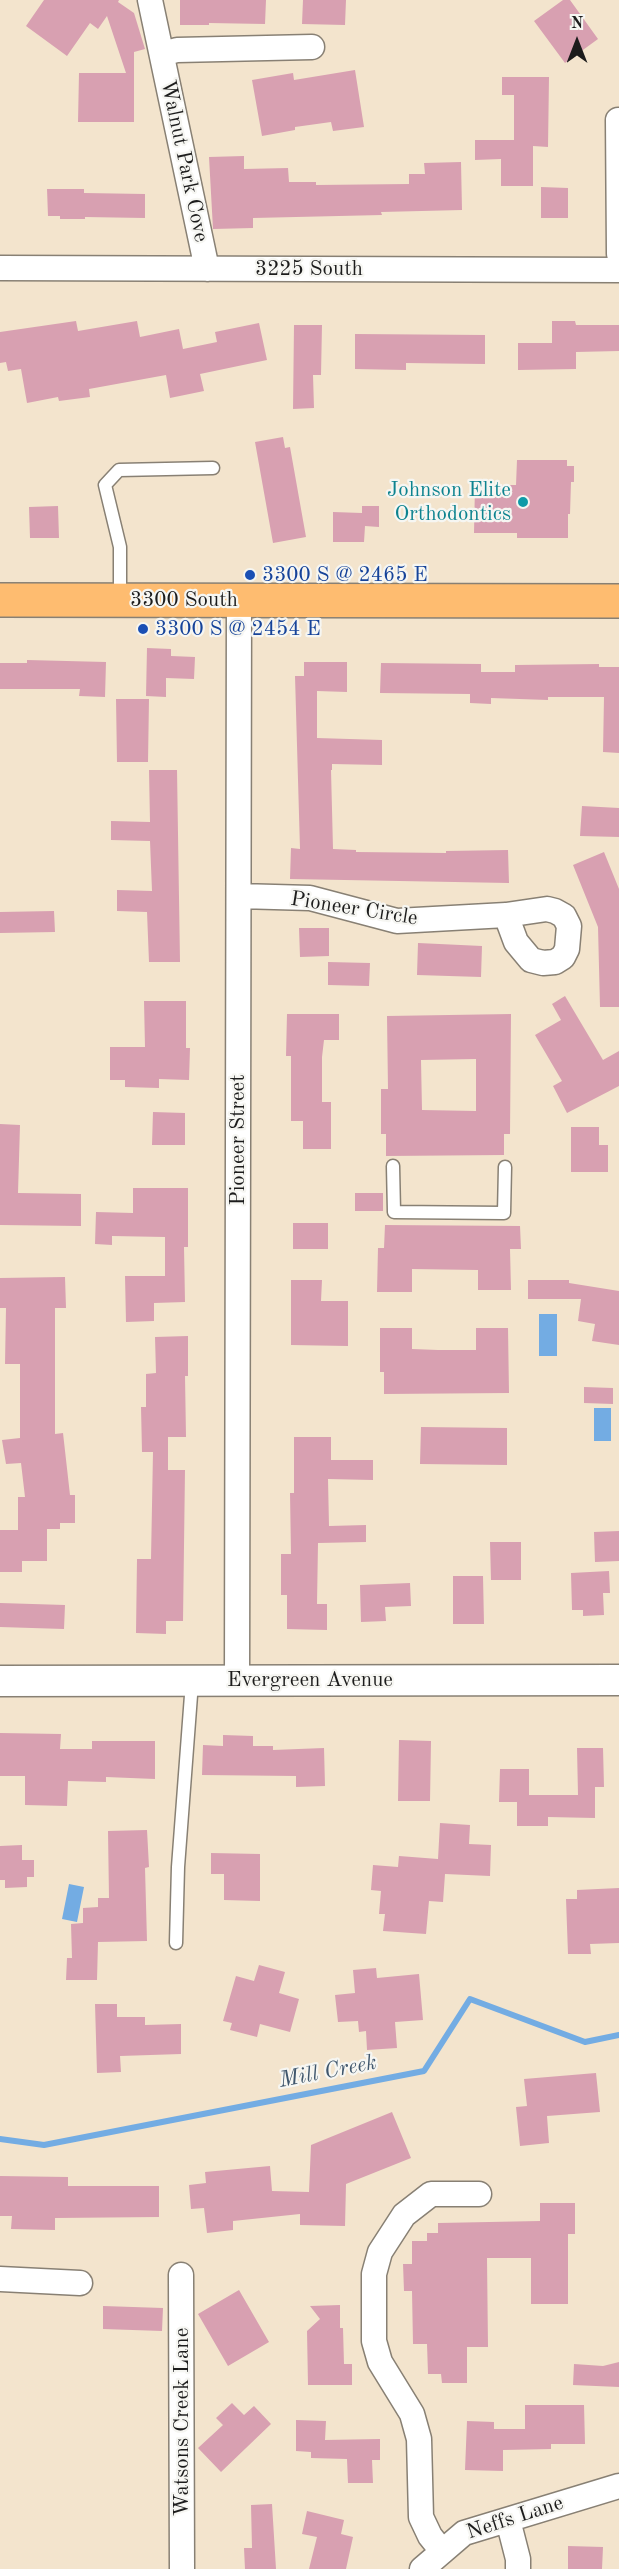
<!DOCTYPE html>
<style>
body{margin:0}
#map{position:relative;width:619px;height:2569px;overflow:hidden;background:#f3e4cd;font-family:"Old Standard TT",serif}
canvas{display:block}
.north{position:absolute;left:547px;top:12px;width:60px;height:60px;-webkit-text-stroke:4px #f6f6f2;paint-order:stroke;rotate:0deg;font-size:16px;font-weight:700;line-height:24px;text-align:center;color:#1c1c1c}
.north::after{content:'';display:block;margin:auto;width:21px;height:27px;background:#1c1c1c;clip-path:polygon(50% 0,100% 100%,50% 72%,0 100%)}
</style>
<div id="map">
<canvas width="619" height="2569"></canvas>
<div class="north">N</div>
</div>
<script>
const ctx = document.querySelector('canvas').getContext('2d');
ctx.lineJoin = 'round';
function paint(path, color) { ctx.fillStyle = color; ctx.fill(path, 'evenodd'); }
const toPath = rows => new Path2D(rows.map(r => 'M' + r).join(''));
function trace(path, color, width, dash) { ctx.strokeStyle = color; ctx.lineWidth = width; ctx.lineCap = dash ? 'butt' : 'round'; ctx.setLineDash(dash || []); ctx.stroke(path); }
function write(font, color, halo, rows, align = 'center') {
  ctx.font = font + ' "Old Standard TT",serif'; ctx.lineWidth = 4.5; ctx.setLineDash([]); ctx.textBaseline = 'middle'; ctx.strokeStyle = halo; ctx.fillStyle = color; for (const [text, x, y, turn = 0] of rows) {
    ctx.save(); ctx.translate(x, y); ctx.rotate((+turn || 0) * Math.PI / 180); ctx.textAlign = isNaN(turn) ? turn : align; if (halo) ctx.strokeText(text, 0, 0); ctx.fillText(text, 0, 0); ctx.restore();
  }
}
const water = toPath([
 [539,1314,557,1314,557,1356,539,1356],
 [594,1408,611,1408,611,1441,594,1441],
 [69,1884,84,1887,77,1922,62,1919]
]);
const stream = toPath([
 [0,2139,44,2145,424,2071,470,1999,585,2042,619,2035]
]);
const building = toPath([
 [44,0,119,0,118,2,134,13,145,49,134,52,134,122,78,122,79,73,126,73,107,16,98,29,90,23,67,56,26,26],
 [180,0,266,0,265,24,209,23,209,25,180,25],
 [303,0,346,0,345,25,302,24],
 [563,0,570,0,598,39,565,63,534,21],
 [355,70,364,127,333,131,331,122,295,127,295,130,262,136,252,80,293,73,294,80],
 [502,77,549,77,548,147,533,146,533,186,501,186,501,159,475,160,475,140,514,140,514,95,502,95],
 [244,156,244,169,288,168,289,182,316,182,316,185,409,184,409,174,425,174,424,163,461,162,462,210,381,212,382,215,253,218,253,228,213,229,209,157],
 [541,187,568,188,568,218,541,218],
 [47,189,84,189,84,193,145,194,145,218,85,217,85,219,60,219,60,216,48,216],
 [76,321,78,331,137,321,140,337,179,329,183,349,217,342,215,332,259,323,267,360,200,374,204,391,170,398,166,375,89,389,90,397,59,401,58,397,27,403,21,369,8,371,6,362,0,363,0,332],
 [552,321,575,321,576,325,619,325,619,351,576,352,576,369,518,370,518,343,552,343],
 [294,325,322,325,321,375,313,375,314,408,293,409],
 [355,334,485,335,485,364,406,363,406,370,355,369],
 [283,437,285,448,290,447,306,537,273,543,255,442],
 [517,460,567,460,567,466,574,466,574,482,571,482,570,514,568,514,568,538,517,538,517,533,474,533,475,485,516,485],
 [58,506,59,538,30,538,29,507],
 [362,506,379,506,379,527,365,526,364,542,333,542,333,512,362,513],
 [147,648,171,649,171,656,195,657,194,679,166,678,166,697,146,696],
 [27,660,106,662,105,697,79,696,80,689,0,689,0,663,27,663],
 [304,662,347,662,347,692,317,691,317,738,382,740,382,765,332,764,332,770,331,770,333,849,356,850,356,852,446,853,446,851,508,850,509,883,290,879,291,848,300,849,295,676,304,676],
 [381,663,481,664,481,672,515,672,515,665,599,664,599,667,619,667,619,753,603,752,604,697,548,697,548,700,491,698,491,704,470,703,470,694,380,693],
 [116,699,149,699,148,762,117,762],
 [149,770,177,770,180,962,149,962,147,912,117,911,117,890,152,891,150,841,111,840,111,821,150,822],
 [582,806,619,808,619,837,580,836],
 [604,852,619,889,619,1007,600,1007,598,927,573,865],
 [54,911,55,932,0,933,0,912],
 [299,928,329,928,329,956,300,957],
 [418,943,482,946,481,977,417,975],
 [328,962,370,963,369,986,328,985],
 [565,996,603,1060,619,1051,619,1086,567,1113,553,1086,562,1081,535,1035,561,1020,552,1004],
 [144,1001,186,1001,186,1048,190,1048,189,1080,159,1079,159,1088,125,1087,125,1080,110,1080,110,1047,145,1047],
 [287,1014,339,1014,339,1040,324,1040,322,1057,322,1102,331,1102,331,1149,303,1149,303,1121,291,1121,291,1056,286,1056],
 [511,1014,510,1134,504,1134,504,1155,386,1156,386,1134,381,1134,381,1089,388,1089,387,1016],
 [476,1059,476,1111,422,1110,421,1060],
 [153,1112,185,1113,185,1145,152,1145],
 [0,1124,20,1125,18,1193,81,1194,81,1226,0,1225],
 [571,1127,599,1127,599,1145,608,1145,608,1172,571,1172],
 [133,1188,188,1188,188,1247,184,1247,185,1302,154,1303,154,1321,126,1322,125,1276,165,1276,165,1237,112,1236,112,1245,95,1244,96,1212,133,1213],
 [355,1193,383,1193,383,1211,355,1211],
 [293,1223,328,1223,328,1249,293,1249],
 [385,1225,520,1226,521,1249,510,1249,511,1290,478,1290,478,1270,412,1269,412,1292,377,1292,378,1248,384,1248],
 [65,1277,66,1308,55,1308,55,1434,63,1433,70,1495,75,1495,75,1523,60,1523,60,1529,47,1529,47,1561,22,1561,22,1572,0,1572,0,1530,18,1530,18,1497,25,1497,21,1463,6,1464,2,1440,20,1438,20,1364,5,1364,6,1308,0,1308,0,1278],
 [291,1280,322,1280,321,1301,348,1301,348,1346,291,1345],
 [528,1280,569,1280,569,1283,619,1291,619,1345,592,1341,595,1324,578,1321,581,1299,528,1299],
 [380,1328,412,1328,412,1349,438,1350,476,1350,476,1328,508,1328,509,1393,384,1394,384,1372,380,1372],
 [188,1336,188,1376,185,1376,186,1437,168,1437,168,1470,185,1470,183,1621,166,1621,166,1634,136,1633,137,1559,151,1559,153,1452,142,1452,141,1407,146,1407,146,1374,156,1373,155,1337],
 [584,1387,613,1388,613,1404,584,1403],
 [421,1427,507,1428,507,1465,420,1464],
 [294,1437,331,1437,331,1460,373,1460,373,1480,328,1479,329,1526,366,1525,366,1542,318,1543,317,1604,327,1604,327,1630,287,1629,287,1595,281,1595,281,1554,291,1554,290,1493,294,1493],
 [619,1531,619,1561,595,1562,594,1532],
 [490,1542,521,1542,521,1580,491,1580],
 [609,1571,610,1593,603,1593,604,1615,583,1616,583,1610,572,1610,571,1573],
 [453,1576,483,1576,484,1624,453,1624],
 [410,1583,411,1606,385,1607,386,1621,361,1622,360,1585],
 [0,1603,65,1605,64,1629,0,1627],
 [0,1733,61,1734,60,1749,92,1749,92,1741,155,1741,155,1779,106,1777,106,1782,68,1781,67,1806,25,1805,25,1776,0,1776],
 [223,1735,253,1736,253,1746,273,1746,273,1750,324,1748,325,1786,296,1787,296,1776,202,1775,203,1745,223,1746],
 [399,1740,431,1741,430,1801,398,1801],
 [577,1748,603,1748,604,1787,595,1787,595,1818,548,1817,548,1826,517,1826,517,1802,499,1802,500,1769,529,1769,529,1795,578,1795],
 [440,1823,470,1825,469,1844,491,1845,490,1876,445,1874,443,1902,429,1901,426,1934,383,1931,385,1914,379,1914,381,1891,371,1890,373,1865,398,1867,399,1856,438,1859],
 [147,1830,149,1867,145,1868,147,1941,98,1942,97,1980,66,1980,67,1958,72,1958,71,1924,83,1923,83,1908,98,1907,98,1898,109,1898,108,1831],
 [22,1845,22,1860,34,1860,34,1877,27,1877,27,1887,5,1888,5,1880,0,1880,0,1846],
 [211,1853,260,1854,260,1901,224,1900,224,1874,211,1874],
 [619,1888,619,1943,590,1944,591,1954,568,1954,566,1899,577,1899,577,1890],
 [259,1965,285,1972,279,1993,299,1999,290,2032,260,2024,257,2037,230,2030,232,2023,223,2021,236,1976,254,1981],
 [376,1968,377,1978,419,1974,423,2020,395,2022,397,2048,367,2050,366,2031,359,2032,358,2021,338,2022,335,1995,355,1993,353,1970],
 [95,2004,117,2004,117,2017,145,2017,145,2025,181,2024,181,2054,120,2056,121,2072,97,2073],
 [596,2073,600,2112,547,2116,549,2143,520,2146,516,2107,527,2106,524,2079],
 [392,2112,411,2158,346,2184,345,2226,300,2225,300,2214,233,2221,233,2230,207,2233,204,2208,191,2209,189,2185,206,2183,205,2172,270,2166,272,2191,309,2192,311,2145],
 [0,2176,68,2177,68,2186,159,2186,159,2217,55,2218,55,2230,11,2229,12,2216,0,2216],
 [540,2203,575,2203,575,2234,568,2234,568,2304,531,2304,531,2258,487,2258,488,2347,467,2347,467,2383,442,2383,441,2374,428,2374,427,2344,413,2344,412,2291,404,2291,403,2264,412,2264,412,2241,427,2241,427,2233,438,2233,438,2223,540,2221],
 [239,2290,269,2342,228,2366,198,2314],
 [340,2305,340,2328,343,2328,344,2364,352,2364,352,2385,308,2385,307,2331,320,2319,310,2306],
 [103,2306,163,2308,162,2331,103,2329],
 [619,2362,619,2387,573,2385,574,2364,603,2366],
 [232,2403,244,2415,254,2406,271,2424,221,2472,198,2448,223,2425,216,2418],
 [525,2405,584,2405,585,2444,551,2444,551,2449,503,2450,503,2471,465,2470,467,2421,494,2422,494,2429,525,2429],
 [296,2420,326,2421,325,2440,380,2439,380,2460,372,2460,373,2483,348,2483,347,2459,311,2458,311,2452,296,2451],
 [272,2504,276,2569,245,2569,244,2548,252,2548,251,2505],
 [307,2511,344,2520,341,2534,353,2537,346,2569,309,2569,317,2537,302,2534],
 [568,2546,603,2547,602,2569,568,2569]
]);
const service = toPath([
 [120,598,120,547,105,485,119,470,213,468],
 [393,1166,394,1212,504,1213,505,1167],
 [176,1943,178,1867,192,1682]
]);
const minor = toPath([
 [150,0,207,269],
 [162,54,177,50,312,47],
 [618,120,619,254],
 [0,268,619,270],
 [239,896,310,898,397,921,506,915,547,909,555,911,564,916,569,926,567,949,563,957,555,962,543,963,531,960,516,942,506,915],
 [237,1680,239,600],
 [181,2275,182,2569],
 [0,2279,80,2283],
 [508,2520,518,2559,518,2569],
 [442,2551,430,2536,421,2517,419,2439,412,2414,380,2362,374,2341,374,2274,380,2252,404,2215,431,2194,479,2194],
 [422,2569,464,2533,619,2486]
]);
const tertiary = toPath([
 [0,1681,619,1680]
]);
const primary = toPath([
 [0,600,619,601]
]);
const markers = [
 [523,502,6,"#0f9aa8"],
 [250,575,6,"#1a4fb4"],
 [143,629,6,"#1a4fb4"]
];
const streetNames = [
 ["Walnut Park Cove",184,161,78],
 ["3225 South",309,269],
 ["3300 South",184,600],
 ["Pioneer Circle",354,909,9],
 ["Pioneer Street",238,1140,-90],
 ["Evergreen Avenue",310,1680],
 ["Watsons Creek Lane",182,2422,-90],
 ["Neffs Lane",515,2518,-18]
];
const cultureNames = [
 ["Johnson Elite",511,490],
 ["Orthodontics",511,514]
];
const transitNames = [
 ["3300 S @ 2465 E",262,575],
 ["3300 S @ 2454 E",155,629]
];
const waterNames = [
 ["Mill Creek",328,2072,-11]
];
paint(water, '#73ace3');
trace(stream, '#73ace3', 6);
paint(building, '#d8a0b1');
trace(service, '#888074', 15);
trace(minor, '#888074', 27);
trace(tertiary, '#888074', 33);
trace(primary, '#888074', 36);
trace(service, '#fff', 12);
trace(minor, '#fff', 24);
trace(tertiary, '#fff', 30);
trace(primary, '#febc70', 33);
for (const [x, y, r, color] of markers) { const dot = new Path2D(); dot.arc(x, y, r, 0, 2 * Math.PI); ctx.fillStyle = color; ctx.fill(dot); trace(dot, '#f6f6f2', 2); }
write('21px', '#1c1c1c', '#f6f6f2', streetNames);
write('21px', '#0d838f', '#f6f6f2', cultureNames, 'right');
write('21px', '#164399', '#f6f6f2', transitNames, 'left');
write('italic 22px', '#3f566c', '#f6f6f2', waterNames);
</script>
